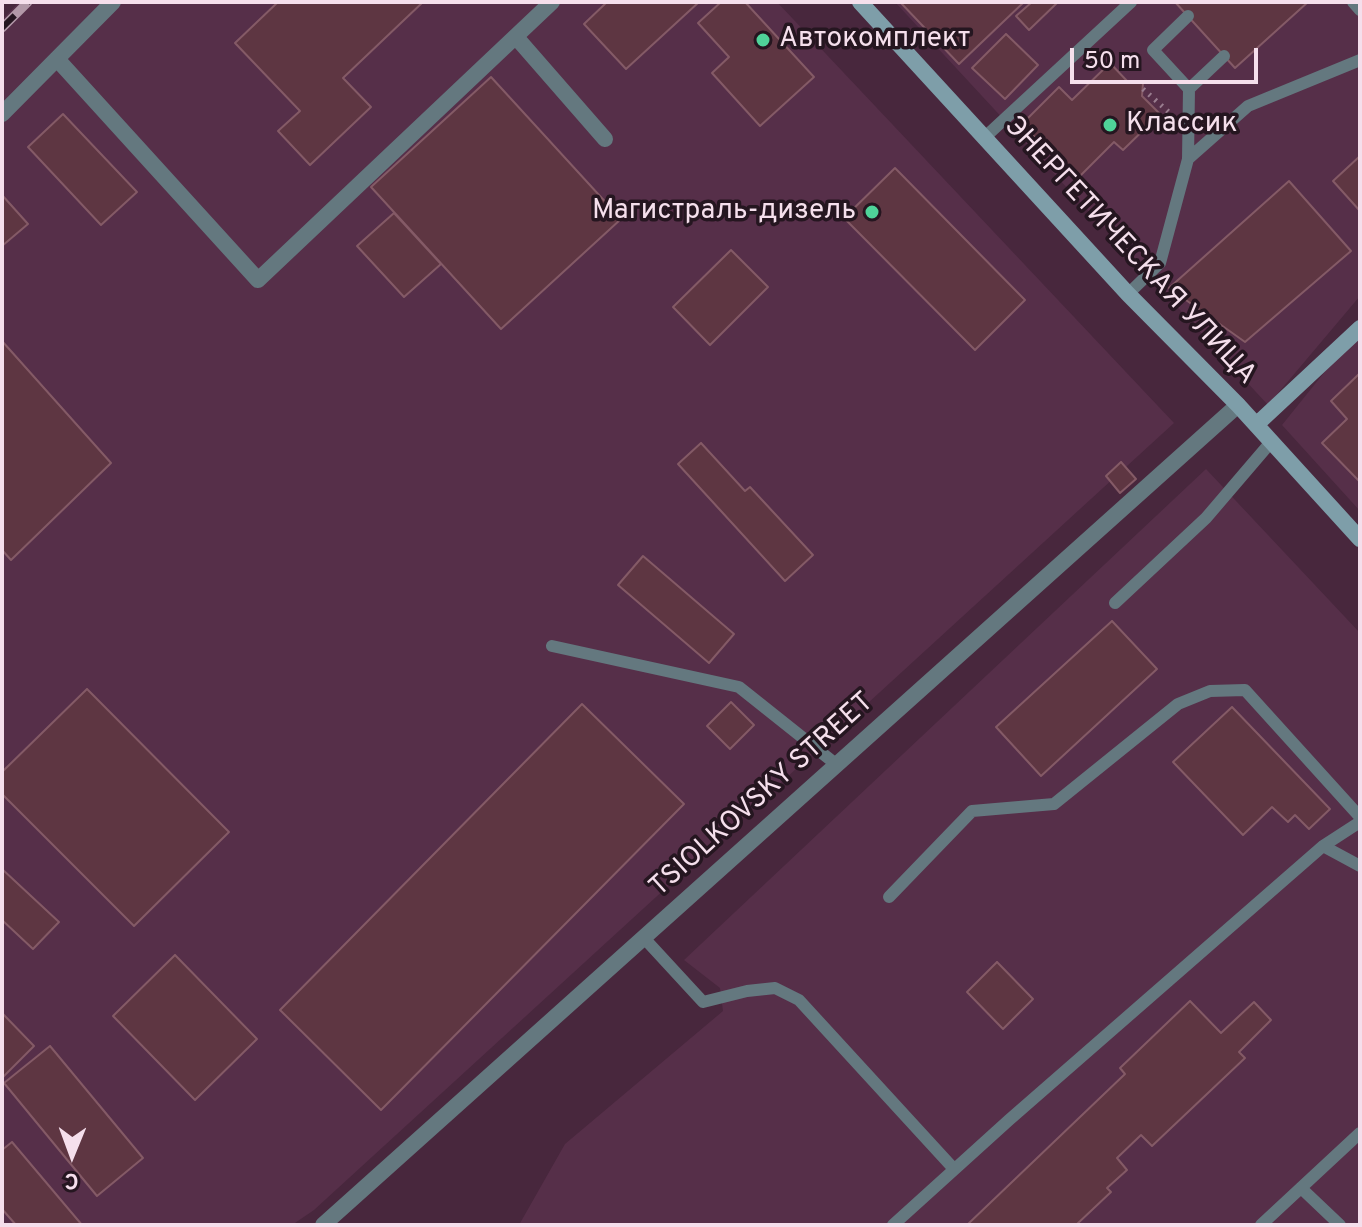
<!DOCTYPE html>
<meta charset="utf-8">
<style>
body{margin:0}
#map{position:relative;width:1362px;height:1227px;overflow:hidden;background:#48273d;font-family:Overpass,sans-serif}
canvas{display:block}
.frame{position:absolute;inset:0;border:4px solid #f5dfec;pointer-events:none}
.north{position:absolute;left:32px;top:1115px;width:80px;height:80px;-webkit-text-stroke:6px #251620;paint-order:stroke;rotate:181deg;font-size:22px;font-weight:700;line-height:32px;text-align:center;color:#f5dfec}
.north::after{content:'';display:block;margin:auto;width:28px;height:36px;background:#f5dfec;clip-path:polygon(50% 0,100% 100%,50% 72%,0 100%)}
.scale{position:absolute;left:1070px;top:48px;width:188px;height:36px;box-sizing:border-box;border:4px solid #f5dfec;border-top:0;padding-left:10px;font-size:24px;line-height:28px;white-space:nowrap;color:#f5dfec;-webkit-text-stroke:6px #251620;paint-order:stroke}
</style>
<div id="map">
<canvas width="1362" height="1227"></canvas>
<div class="frame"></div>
<div class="north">С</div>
<div class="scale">50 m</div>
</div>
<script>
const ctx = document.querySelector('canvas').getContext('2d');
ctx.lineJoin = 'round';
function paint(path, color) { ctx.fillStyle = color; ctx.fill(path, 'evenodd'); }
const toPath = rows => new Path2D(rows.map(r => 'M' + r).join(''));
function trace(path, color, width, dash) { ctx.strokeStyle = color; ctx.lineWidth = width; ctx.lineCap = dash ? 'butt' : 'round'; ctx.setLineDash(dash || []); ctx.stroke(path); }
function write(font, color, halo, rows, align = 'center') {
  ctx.font = font + ' Overpass,sans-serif'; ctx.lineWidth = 7; ctx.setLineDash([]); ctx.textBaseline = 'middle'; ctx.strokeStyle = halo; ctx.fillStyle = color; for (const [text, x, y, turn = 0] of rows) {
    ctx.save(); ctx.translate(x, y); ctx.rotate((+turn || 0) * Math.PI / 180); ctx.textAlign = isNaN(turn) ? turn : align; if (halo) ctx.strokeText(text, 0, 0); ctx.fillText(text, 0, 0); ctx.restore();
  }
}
const built = toPath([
 [19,2,777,2,1174,423,314,1210,292,1225,2,1225,2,20],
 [895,2,1360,2,1360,296,1268,405],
 [1360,328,1360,511,1282,425],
 [1206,469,1360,633,1360,1225,519,1225,565,1144,723,1011,720,988,684,960]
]);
const building = toPath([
 [278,2,423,2,343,78,371,107,310,165,278,131,300,111,235,43,278,2],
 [607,2,699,2,626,69,584,24,607,2],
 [721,2,745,2,814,77,760,126,712,73,729,57,698,23,721,2],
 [900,2,1024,2,959,64,900,2],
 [1032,2,1058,2,1029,30,1016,16,1032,2],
 [1175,2,1308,2,1235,68,1175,2],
 [1006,34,1038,65,1005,99,972,68,1006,34],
 [1110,63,1128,82,1143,83,1142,96,1160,114,1123,150,1114,142,1076,180,1022,124,1059,87,1072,100,1110,63],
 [491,77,621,219,501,329,371,187,491,77],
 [63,114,137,192,101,225,28,147,63,114],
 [1360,156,1360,211,1333,181,1360,156],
 [895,168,1025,300,975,350,844,218,895,168],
 [1289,181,1351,251,1245,342,1169,288,1289,181],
 [2,195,28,224,2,246,2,195],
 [394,213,441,264,404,297,357,246,394,213],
 [731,250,768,287,710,345,673,307,731,250],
 [2,341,111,463,11,560,2,550,2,341],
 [1360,373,1360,482,1322,443,1347,419,1331,401,1360,373],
 [701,443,745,491,750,487,813,555,785,581,678,464,701,443],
 [1121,462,1136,479,1120,493,1106,476,1121,462],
 [643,556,734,634,709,663,618,585,643,556],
 [1112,621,1157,669,1041,776,996,727,1112,621],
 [87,689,229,832,134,926,2,794,2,772,87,689],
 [731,702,754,725,730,749,707,726,731,702],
 [582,704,684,804,381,1110,280,1010,582,704],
 [1232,707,1330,809,1309,829,1295,815,1288,822,1272,807,1243,835,1173,762,1232,707],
 [2,869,59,922,33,949,2,920,2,869],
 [175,955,257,1039,195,1100,113,1016,175,955],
 [997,962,1033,999,1003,1029,967,992,997,962],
 [1190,1001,1221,1033,1254,1002,1271,1020,1239,1052,1245,1058,1152,1146,1141,1135,1117,1158,1127,1170,1107,1188,1111,1192,1076,1225,967,1225,1125,1074,1120,1068,1190,1001],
 [2,1013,34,1046,2,1078,2,1013],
 [50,1046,143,1158,97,1196,4,1083,50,1046],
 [12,1142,82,1225,16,1225,2,1209,2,1150,12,1142]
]);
const path = toPath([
 [1143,89,1172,115]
]);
const lane = toPath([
 [1353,2,1360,10],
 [1188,16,1153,50,1189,89],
 [984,138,1131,2],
 [1188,159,1189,89,1224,56],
 [1128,294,1160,263,1188,159,1248,106,1360,60],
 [1115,603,1206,518,1271,442],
 [552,646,739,687,837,765],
 [1323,846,1360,866],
 [889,897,972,811,1054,804,1178,704,1210,691,1245,690,1360,817],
 [644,938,703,1002,747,991,775,988,799,1000,954,1169],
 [1301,1188,1340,1225],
 [893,1225,1009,1120,1323,846,1360,822],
 [1261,1225,1360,1133]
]);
const street = toPath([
 [516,37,605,139],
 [57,59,258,280,552,2],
 [2,114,113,2],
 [323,1225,1238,405]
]);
const secondary = toPath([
 [860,2,1128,294,1238,405,1360,539],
 [1256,425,1360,328]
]);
const rail = toPath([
 [2,28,28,2]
]);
const markers = [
 [763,40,8,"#4fd399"],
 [1110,125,8,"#4fd399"],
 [872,212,8,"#4fd399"]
];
const poiNames = [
 ["Автокомплект",779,40],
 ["Классик",1126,125],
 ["Магистраль-дизель",856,212,"right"]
];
const streetNames = [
 ["ЭНЕРГЕТИЧЕСКАЯ УЛИЦА",1129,252,47],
 ["TSIOLKOVSKY STREET",763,796,-42]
];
paint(built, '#562f49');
paint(building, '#5e3642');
trace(building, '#845a66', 2);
trace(path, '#997d8f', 5, [2, 6]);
trace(lane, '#64787f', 12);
trace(street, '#64787f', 16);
trace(secondary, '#7e9ea9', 16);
trace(rail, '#b298a8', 9);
trace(rail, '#251620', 6, [18]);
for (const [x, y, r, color] of markers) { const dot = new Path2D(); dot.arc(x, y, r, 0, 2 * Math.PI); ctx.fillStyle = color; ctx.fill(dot); trace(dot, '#251620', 3); }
write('28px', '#f5dfec', '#251620', poiNames, 'left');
write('28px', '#f5dfec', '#251620', streetNames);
</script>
